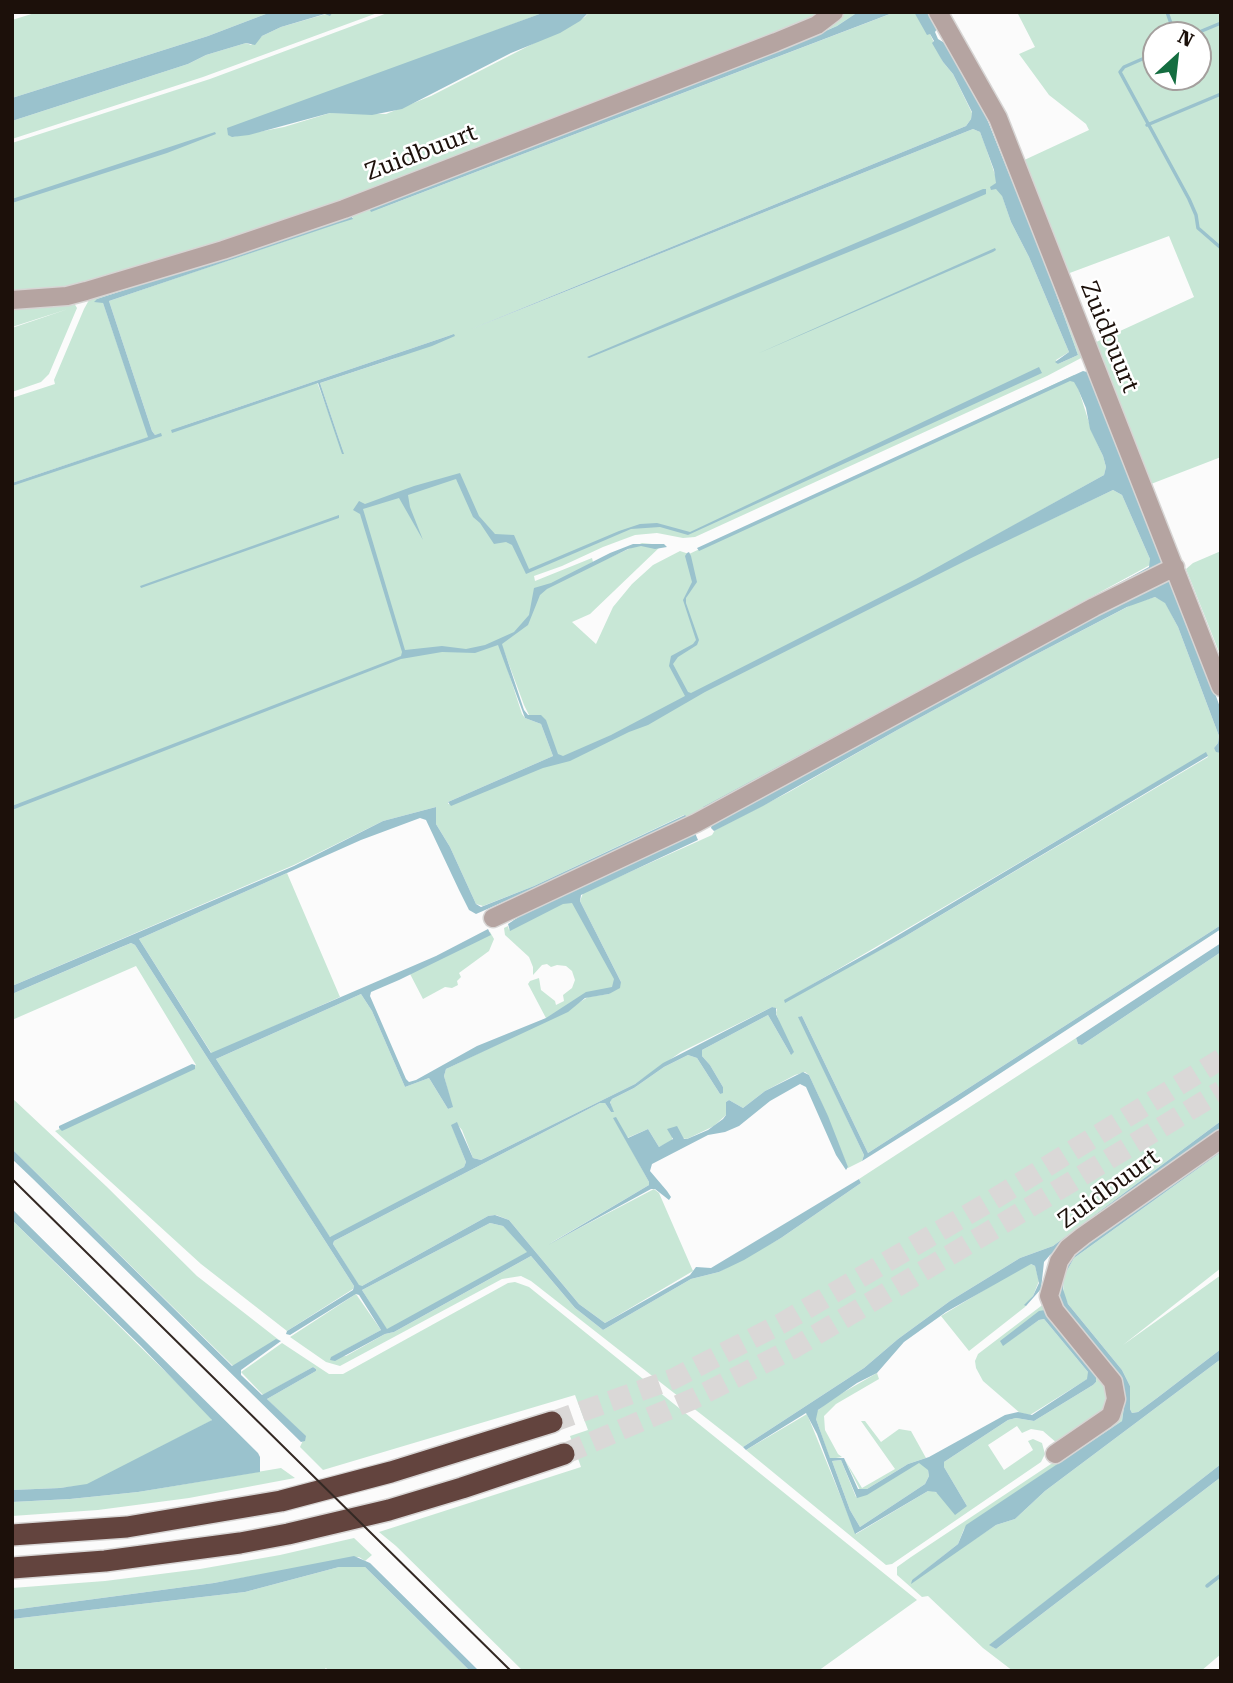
<!DOCTYPE html>
<style>
body{margin:0}
#map{position:relative;width:1233px;height:1683px;overflow:hidden;background:#fbfbfb;font-family:"Roboto Serif",serif}
canvas{display:block}
.frame{position:absolute;inset:0;border:14px solid #1c100a;pointer-events:none}
.north{position:absolute;left:1142px;top:21px;width:70px;height:70px;box-sizing:border-box;background:#fff;border:2px solid #a49f9d;border-radius:50%;rotate:27deg;font-size:19px;font-weight:700;line-height:28px;text-align:center;color:#1c100a}
.north::after{content:'';display:block;margin:auto;width:24px;height:32px;background:#146d40;clip-path:polygon(50% 0,100% 100%,50% 72%,0 100%)}
</style>
<div id="map">
<canvas width="1233" height="1683"></canvas>
<div class="frame"></div>
<div class="north">N</div>
</div>
<script>
const ctx = document.querySelector('canvas').getContext('2d');
ctx.lineJoin = 'round';
function paint(path, color) { ctx.fillStyle = color; ctx.fill(path, 'evenodd'); }
const toPath = rows => new Path2D(rows.map(r => 'M' + r).join(''));
function trace(path, color, width, dash) { ctx.strokeStyle = color; ctx.lineWidth = width; ctx.lineCap = dash ? 'butt' : 'round'; ctx.setLineDash(dash || []); ctx.stroke(path); }
function write(font, color, halo, rows, align = 'center') {
  ctx.font = font + ' "Roboto Serif",serif'; ctx.lineWidth = 5; ctx.setLineDash([]); ctx.textBaseline = 'middle'; ctx.strokeStyle = halo; ctx.fillStyle = color; for (const [text, x, y, turn = 0] of rows) {
    ctx.save(); ctx.translate(x, y); ctx.rotate((+turn || 0) * Math.PI / 180); ctx.textAlign = isNaN(turn) ? turn : align; if (halo) ctx.strokeText(text, 0, 0); ctx.fillText(text, 0, 0); ctx.restore();
  }
}
const green = toPath([
 [38,12,271,12,208,36,12,98,12,20],
 [333,12,380,12,203,77,12,139,12,121,188,64,206,55,246,43,251,45,262,36,281,27],
 [390,12,545,12,412,62,232,137,284,127,330,113,386,114,431,96,585,17,589,12,829,12,449,166,118,279,12,296,12,143,210,79],
 [839,12,858,12,837,26,807,39,371,212,890,14,914,12,930,34,943,62,953,74,972,113,971,119,966,126,469,330,973,129,980,132,985,145,1011,222,1029,257,1069,352,1056,360,1058,364,1078,355,1045,263,1025,218,995,136,981,104,942,36,978,90,1083,357,1047,376,695,537,683,538,657,533,635,535,603,547,562,566,534,576,535,581,592,558,593,562,564,578,642,543,662,545,590,614,572,622,596,644,613,607,632,584,653,565,680,551,689,554,1074,375,1092,432,1103,456,1106,467,1104,475,968,551,965,560,1113,490,1122,495,1150,559,1150,565,687,817,684,815,534,886,483,906,476,904,450,847,436,824,436,807,383,821,294,865,12,986,12,484,161,434,155,435,152,431,109,301,353,218,351,215,97,299,103,303,149,437,12,483,12,398,55,384,54,380,84,309,94,291,242,247],
 [454,334,393,359,320,383,344,454,317,382,171,430],
 [501,643,524,705,529,715,546,727,558,759,448,804,448,802,553,756,541,724,525,718,522,714,500,646],
 [1022,12,1221,12,1221,457,1151,484,1094,343,1194,297,1169,236,1067,274,1020,162,1089,130,1086,124,1049,95,1019,54,1035,47,1018,14],
 [1156,35,1198,35,1198,77,1156,77],
 [12,302,74,303,77,308,49,374,41,382,12,392,12,328,68,309,12,327],
 [1221,551,1221,657,1186,569,1193,563],
 [1155,597,1165,602,1178,627,1219,736,1218,743,1214,748,1221,753,1221,925,868,1153,802,1016,799,1017,864,1155,862,1161,848,1168,819,1097,809,1075,805,1072,795,1075,765,1091,743,1108,729,1100,726,1102,726,1115,714,1126,687,1139,672,1137,672,1141,659,1147,648,1129,627,1138,614,1118,649,1182,649,1185,549,1244,654,1189,659,1193,693,1271,605,1323,579,1304,509,1220,496,1215,488,1216,362,1286,359,1286,333,1244,334,1241,600,1103,605,1103,611,1112,613,1112,610,1101,612,1099,634,1088,664,1067,688,1055,697,1058,720,1094,723,1087,710,1065,702,1056,702,1050,768,1015,791,1055,776,1013,777,1009,772,1007,681,1052,635,1084,481,1160,473,1158,462,1130,456,1123,452,1126,466,1162,464,1167,332,1238,329,1236,216,1059,361,994,372,1011,405,1087,429,1078,448,1109,452,1107,444,1076,446,1069,571,1009,547,1020,528,984,530,981,539,978,541,990,555,1001,556,1005,564,1001,563,995,572,988,575,980,572,971,566,966,557,965,551,967,547,964,542,965,533,975,533,967,529,957,505,935,504,928,508,926,509,930,514,920,572,892,618,983,608,991,589,993,575,1005,588,997,609,994,621,982,580,901,583,893,712,835,715,830,789,792,899,729,1031,657,1135,603],
 [1206,753,1208,757,904,937,784,1001],
 [287,873,340,997,212,1054,139,939],
 [490,932,494,939,489,951,459,973,461,977,457,981,458,985,452,988,445,987,423,999,409,972],
 [131,943,135,945,354,1286,353,1289,287,1331,201,1264,55,1131,196,1065,136,966,12,1020,12,994],
 [1221,952,1221,1121,1053,1246,1020,1258,950,1301,898,1339,864,1368,743,1447,531,1281,521,1276,502,1279,340,1366,326,1362,290,1337,356,1294,381,1330,332,1357,346,1356,385,1334,394,1332,531,1256,575,1308,603,1330,691,1279,719,1272,781,1238,861,1183,859,1179,1076,1038,1078,1044,1082,1045],
 [12,1098,106,1186,197,1276,279,1340,233,1366,12,1149],
 [1221,1152,1221,1268,1123,1345,1221,1275,1221,1349,1157,1398,1138,1412,1132,1413,1130,1409,1130,1386,1122,1370,1068,1304,1063,1294,1064,1276,1074,1258],
 [12,1220,190,1396,212,1419,211,1421,87,1485,60,1488,12,1490],
 [490,1223,503,1226,528,1252,387,1330,362,1290],
 [1075,1251,1057,1289,1063,1308,1121,1381,1125,1400,1122,1421,964,1529,958,1544,910,1582,996,1525,1015,1519,1045,1491,1221,1359,1221,1464,990,1645,996,1649,1221,1477,1221,1654,1201,1671,1013,1671,983,1648,928,1596,922,1597,897,1575,897,1567,911,1557,1060,1458,1118,1407,1061,1312,1054,1289],
 [1029,1263,1035,1266,1039,1281,1033,1296,1025,1307,969,1351,941,1316],
 [515,1282,529,1287,917,1600,818,1671,523,1671,396,1546,379,1532,581,1467,570,1436,588,1430,575,1395,323,1470,300,1447,305,1436,267,1399,316,1371,316,1369,313,1367,263,1395,241,1372,282,1343,329,1374,343,1374,508,1283],
 [1045,1303,1110,1384,1111,1406,1058,1444,1043,1431,1031,1429,1022,1433,1017,1426,988,1445,1004,1470,1033,1450,1028,1441,1033,1439,1042,1443,1045,1454,1041,1462,892,1564,886,1565,746,1450,807,1414,856,1534,928,1491,933,1491,967,1506,944,1467,944,1462,1008,1420,1016,1418,1034,1421,1093,1385,1096,1382,1047,1312,1003,1345,1039,1320,1044,1319,1088,1372,1089,1378,1030,1415,1020,1413,983,1381,976,1368,975,1361,978,1354],
 [877,1373,879,1379,836,1404,824,1416,825,1430,838,1454,842,1457,830,1459,816,1419,816,1412,830,1400],
 [861,1421,865,1421,881,1442,899,1429,911,1431,926,1458,908,1464,867,1489,860,1490,845,1460,862,1488,895,1469],
 [841,1460,856,1497,919,1462,928,1469,929,1476,925,1484,860,1527,850,1510,832,1461],
 [281,1468,295,1478,189,1498,98,1510,12,1516,12,1502,70,1499,138,1492],
 [354,1538,372,1555,365,1561,359,1557,214,1583,12,1610,12,1588,105,1581,200,1569,280,1555],
 [339,1567,365,1567,470,1671,329,1671,326,1668,322,1671,12,1671,12,1619,245,1592]
]);
const water = toPath([
 [271,12,333,12,330,16,325,14,281,27,262,36,255,45,246,43,206,55,188,64,12,121,12,98,208,36],
 [545,12,589,12,580,21,560,33,511,53,402,109,372,115,330,113,249,135,232,137,228,135,227,128],
 [858,12,895,12,371,212,369,208,807,39,837,26],
 [914,12,927,12,937,29,935,32,938,39,948,45,981,104,1045,263,1078,355,1058,364,1055,362,1069,352,1029,257,1011,222,1002,196,996,189,991,190,990,187,996,183,994,170,980,132,973,129,469,330,966,126,971,119,972,112,953,74,943,62,932,43,934,41,930,34,927,35],
 [215,132,216,134,167,153,12,203,12,199],
 [983,189,986,189,986,194,905,229,589,358,587,357],
 [351,215,353,219,337,224,109,301,152,431,155,435,161,433,162,436,12,486,12,483,148,437,103,303,94,302,97,299],
 [995,248,996,250,993,252,757,354],
 [454,334,455,336,432,346,320,383,344,454,342,454,318,383,172,433,171,430],
 [1039,367,1042,373,688,535,660,527,631,529,526,574,512,545,506,542,494,544,480,523,473,517,456,479,408,495,410,507,423,540,399,498,363,509,405,650,442,646,466,649,485,645,514,632,529,615,534,588,551,583,610,553,633,544,664,544,667,547,655,549,641,546,628,549,547,589,540,595,528,625,502,644,524,710,528,715,541,715,546,720,558,754,563,756,611,735,685,696,669,666,671,656,693,644,696,640,683,600,692,582,685,556,687,553,689,552,691,556,697,582,686,598,686,603,699,640,697,645,678,657,673,664,688,692,691,693,916,579,1104,475,1106,467,1103,456,1090,429,1086,408,1078,389,1074,382,1070,381,699,551,697,548,1083,371,1087,372,1182,607,1190,635,1199,649,1221,710,1221,753,1216,752,1214,748,1218,743,1219,736,1178,627,1165,603,1155,597,1127,607,1031,657,899,729,763,806,714,831,711,828,712,824,720,820,1061,634,1155,587,1158,584,1155,571,1151,569,1144,572,1046,623,779,770,705,809,703,807,1149,567,1150,559,1122,495,1113,490,965,561,705,692,648,725,629,732,570,761,543,768,451,806,448,802,553,756,541,724,525,718,498,645,475,653,442,652,401,659,12,810,12,806,401,656,402,652,360,514,353,510,359,501,365,504,414,486,460,473,479,516,495,534,514,535,529,569,619,531,640,524,657,523,690,532],
 [339,515,339,518,141,588,140,586],
 [1206,752,1208,756,904,937,785,1003,784,1000,875,949],
 [436,807,436,824,450,847,476,904,481,907,534,886,685,815,687,817,590,864,476,914,469,910,459,890,426,820,420,818,361,840,139,939,211,1053,436,956,488,929,491,935,399,980,371,992,370,996,406,1079,409,1082,416,1080,477,1046,546,1018,586,992,612,987,614,979,572,903,563,904,510,931,508,924,523,914,695,833,698,840,581,895,580,901,621,982,620,988,609,994,585,998,568,1012,446,1069,444,1076,453,1107,448,1109,429,1078,405,1087,372,1011,361,994,216,1059,330,1237,464,1167,466,1162,451,1125,457,1122,473,1158,481,1160,635,1084,663,1063,772,1007,776,1008,776,1014,794,1052,791,1055,768,1015,702,1050,702,1056,710,1065,723,1087,723,1093,720,1094,697,1058,688,1055,664,1067,634,1088,612,1099,610,1102,614,1112,611,1112,605,1103,600,1103,334,1241,333,1244,359,1285,362,1286,488,1216,495,1215,509,1220,579,1304,605,1323,690,1275,696,1267,711,1268,859,1179,861,1183,781,1238,744,1260,719,1272,691,1279,603,1330,575,1308,531,1256,394,1332,385,1334,335,1361,330,1360,331,1357,381,1330,359,1295,356,1294,290,1335,286,1334,287,1331,353,1290,354,1286,135,945,131,943,119,948,12,994,12,986,294,866,383,821],
 [490,1223,503,1226,527,1252,387,1329,362,1290],
 [1221,925,1221,929,958,1101,862,1161,864,1155,798,1017,802,1016,868,1153],
 [1221,943,1221,952,1082,1045,1078,1044,1076,1038],
 [192,1064,195,1065,195,1069,62,1131,59,1128,59,1126],
 [803,1072,809,1075,828,1116,848,1167,846,1170,836,1155,806,1087,800,1084,770,1101,739,1126,725,1132,708,1135,652,1164,650,1171,667,1191,671,1197,669,1200,655,1189,651,1189,548,1245,649,1185,649,1182,613,1118,616,1117,628,1138,648,1129,659,1147,673,1139,667,1129,677,1126,684,1139,687,1139,708,1130,723,1119,726,1115,726,1102,729,1100,743,1108,765,1091],
 [1221,1121,1221,1131,1050,1255,1044,1262,1041,1289,1026,1306,1024,1305,1033,1296,1039,1283,1035,1266,1031,1264,946,1312,904,1342,877,1373,857,1383,818,1410,816,1419,830,1458,844,1458,858,1489,867,1489,908,1464,929,1457,1005,1415,1018,1412,1032,1415,1087,1379,1088,1372,1044,1319,1039,1320,1003,1346,1000,1341,1039,1311,1045,1310,1096,1373,1096,1382,1093,1385,1034,1421,1016,1418,1008,1420,944,1462,944,1467,967,1506,955,1515,936,1492,928,1491,855,1534,817,1434,806,1413,746,1450,743,1447,864,1368,898,1339,950,1301,1020,1258,1053,1246],
 [841,1460,857,1498,867,1495,919,1463,928,1470,929,1476,925,1484,860,1527,850,1510,832,1461],
 [1221,1147,1221,1152,1074,1258,1064,1276,1063,1289,1068,1304,1122,1370,1130,1386,1130,1409,1132,1413,1138,1412,1157,1398,1221,1349,1221,1359,1045,1491,1015,1519,996,1525,911,1584,912,1580,958,1544,966,1525,1122,1421,1125,1400,1121,1381,1065,1311,1057,1289,1059,1277,1075,1251],
 [12,1149,232,1366,276,1339,281,1341,241,1370,241,1375,262,1395,313,1367,316,1369,316,1371,267,1399,306,1436,305,1441,301,1442,32,1178,12,1159],
 [12,1209,258,1453,260,1457,260,1472,138,1492,70,1499,12,1502,12,1490,60,1488,87,1484,212,1420,141,1346,12,1220],
 [1221,1464,1221,1477,996,1649,989,1645],
 [354,1556,370,1563,479,1671,470,1671,365,1567,339,1567,245,1592,12,1619,12,1610,214,1583]
]);
const stream = toPath([
 [1167,12,1175,35],
 [1192,35,1221,23],
 [1156,53,1124,67,1120,72,1189,199,1196,215,1198,228,1221,248],
 [1147,125,1221,94],
 [1207,1586,1221,1575]
]);
const highwayTunnel = toPath([
 [552,1422,673,1379,782,1323,989,1202,1221,1059],
 [564,1454,693,1399,792,1349,997,1227,1221,1091]
]);
const minor = toPath([
 [938,12,998,118,1221,687],
 [12,300,67,296,86,291,223,250,344,209,776,42,817,25,834,12],
 [493,918,696,823,1094,607,1175,567],
 [1055,1454,1106,1419,1111,1415,1116,1399,1113,1382,1055,1311,1049,1296,1059,1261,1068,1248,1083,1236,1221,1139]
]);
const highway = toPath([
 [12,1535,127,1527,281,1501,391,1472,552,1422],
 [12,1568,105,1561,240,1543,288,1534,389,1510,462,1488,564,1454]
]);
const tram = toPath([
 [12,1179,511,1671]
]);
const streetNames = [
 ["Zuidbuurt",421,153,-21],
 ["Zuidbuurt",1109,337,68],
 ["Zuidbuurt",1109,1189,-36]
];
paint(green, '#c8e7d6');
paint(water, '#9ac2cd');
trace(stream, '#9ac2cd', 3.5);
trace(highwayTunnel, '#dad8d7', 21, [21, 10]);
trace(minor, '#d7d5d4', 21);
trace(highway, '#d7d5d4', 24);
trace(minor, '#b5a4a1', 18);
trace(highway, '#63443e', 21);
trace(tram, '#342924', 2);
write('24px', '#1c100a', '#fff', streetNames);
</script>
